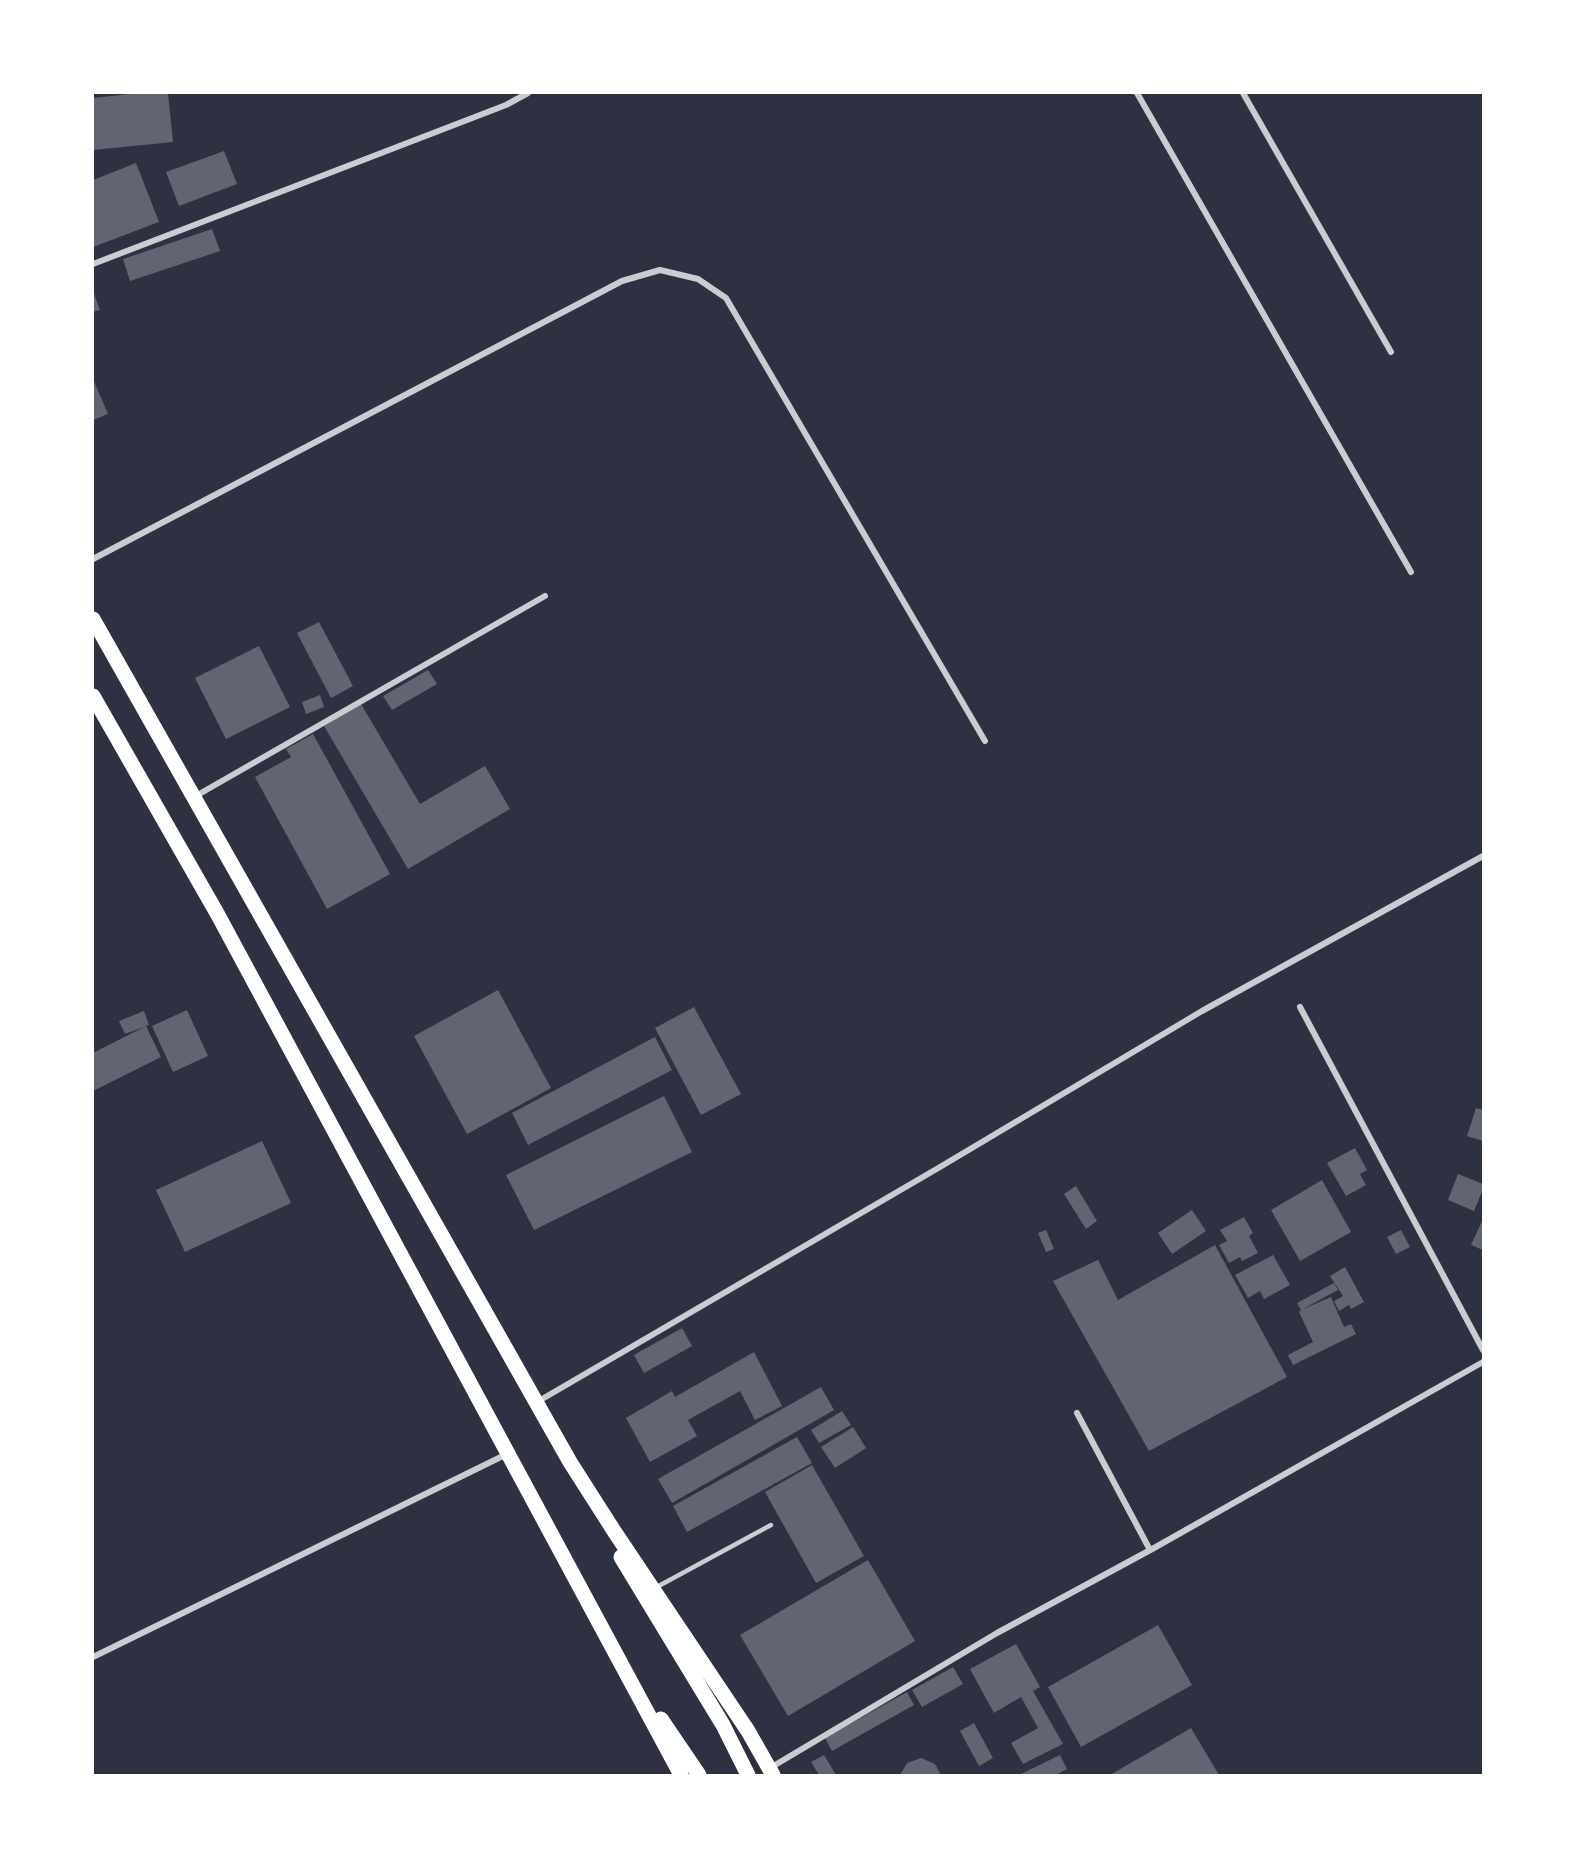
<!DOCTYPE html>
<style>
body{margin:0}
#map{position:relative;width:1576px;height:1868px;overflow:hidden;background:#2d3142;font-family:Manrope,sans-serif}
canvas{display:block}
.frame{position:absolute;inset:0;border:94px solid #fff;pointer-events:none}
</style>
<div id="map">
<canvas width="1576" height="1868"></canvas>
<div class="frame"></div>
</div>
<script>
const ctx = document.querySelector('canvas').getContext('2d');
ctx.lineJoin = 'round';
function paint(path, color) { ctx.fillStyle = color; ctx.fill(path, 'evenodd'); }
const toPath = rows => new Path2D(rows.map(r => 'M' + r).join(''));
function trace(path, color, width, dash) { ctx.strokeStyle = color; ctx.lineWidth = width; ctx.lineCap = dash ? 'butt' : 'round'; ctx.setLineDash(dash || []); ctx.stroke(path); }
const building = toPath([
 [139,93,168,93,173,142,93,150,93,98],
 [224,151,237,184,179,206,166,172],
 [136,163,159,222,93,247,93,180],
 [212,229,220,251,130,281,123,259],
 [93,291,100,310,93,312],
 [93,379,108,414,93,420],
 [319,622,353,686,331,698,297,633],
 [259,646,290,707,226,739,195,678],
 [428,670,437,684,392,710,383,696],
 [320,695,324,707,306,714,302,702],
 [361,704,420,804,485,766,510,809,408,869,324,726],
 [313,734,390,874,327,909,255,777,291,757,286,749],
 [498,990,551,1088,467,1134,414,1036],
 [694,1007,741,1094,701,1115,655,1028],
 [187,1010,208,1056,173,1072,152,1026],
 [144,1011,149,1025,125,1034,119,1021],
 [146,1026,161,1057,93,1091,93,1053],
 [655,1037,672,1070,528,1145,512,1113],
 [664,1096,692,1152,534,1230,506,1175],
 [1476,1108,1483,1110,1483,1141,1467,1136],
 [262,1141,291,1203,185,1252,156,1190],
 [1355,1148,1367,1170,1360,1174,1366,1185,1346,1196,1327,1163],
 [1458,1174,1483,1184,1483,1189,1474,1211,1448,1200],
 [1322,1180,1351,1232,1300,1261,1271,1210],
 [1076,1186,1097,1221,1086,1229,1064,1194],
 [1192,1210,1206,1231,1172,1254,1158,1233],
 [1244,1217,1253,1233,1249,1236,1258,1253,1242,1261,1240,1257,1229,1263,1219,1245,1227,1241,1220,1230],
 [1483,1219,1483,1250,1471,1245],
 [1046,1230,1054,1249,1046,1252,1038,1233],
 [1401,1230,1410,1247,1396,1254,1387,1237],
 [1215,1245,1287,1377,1149,1451,1053,1281,1098,1260,1118,1300],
 [1273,1255,1290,1285,1264,1299,1260,1291,1248,1298,1235,1275],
 [1345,1267,1364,1302,1351,1309,1349,1305,1339,1311,1334,1301,1343,1296,1330,1276],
 [1334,1283,1338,1290,1303,1309,1331,1297,1344,1327,1351,1324,1356,1334,1293,1365,1288,1355,1313,1342,1299,1312,1301,1310,1297,1303],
 [682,1328,692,1346,644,1373,634,1355],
 [754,1352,782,1406,755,1420,740,1391,688,1420,697,1436,650,1462,626,1418,672,1391,675,1397],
 [821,1387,834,1410,672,1503,658,1479],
 [842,1411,851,1425,819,1443,811,1430],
 [853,1427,866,1448,835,1468,821,1447],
 [797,1437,812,1463,687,1532,673,1506],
 [812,1465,864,1556,816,1583,765,1492],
 [868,1560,915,1641,788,1716,740,1635],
 [1158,1625,1192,1685,1081,1747,1048,1687],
 [1016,1644,1040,1687,1033,1691,1063,1744,1023,1764,1011,1743,1038,1728,1021,1697,994,1713,970,1669],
 [953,1667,963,1684,922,1707,912,1690],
 [907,1692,914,1705,832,1751,825,1738],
 [974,1723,993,1758,979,1766,960,1731],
 [1191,1728,1219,1775,1110,1775],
 [824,1755,836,1775,819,1775,811,1762],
 [1060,1755,1067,1769,1056,1775,1019,1775],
 [921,1758,935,1764,941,1775,900,1775,907,1763]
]);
const service = toPath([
 [655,1588,771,1525]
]);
const minor = toPath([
 [1137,93,1411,572],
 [1243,93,1391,352],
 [93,264,506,105,528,93],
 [93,559,622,281,660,270,698,279,726,298,985,741],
 [194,797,545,596],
 [1300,1007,1483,1350],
 [537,1402,940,1167,1202,1011,1483,856],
 [1077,1413,1150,1550],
 [93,1657,507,1454],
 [770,1768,997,1633,1154,1548,1483,1362]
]);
const trunk = toPath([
 [93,619,570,1462,614,1531,748,1731,773,1775],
 [93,696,218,915,681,1775],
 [621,1557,723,1725,748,1775],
 [661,1719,699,1775]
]);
paint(building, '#626471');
trace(service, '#caccd0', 4.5);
trace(minor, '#caccd0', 6);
trace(trunk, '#fff', 15);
</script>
